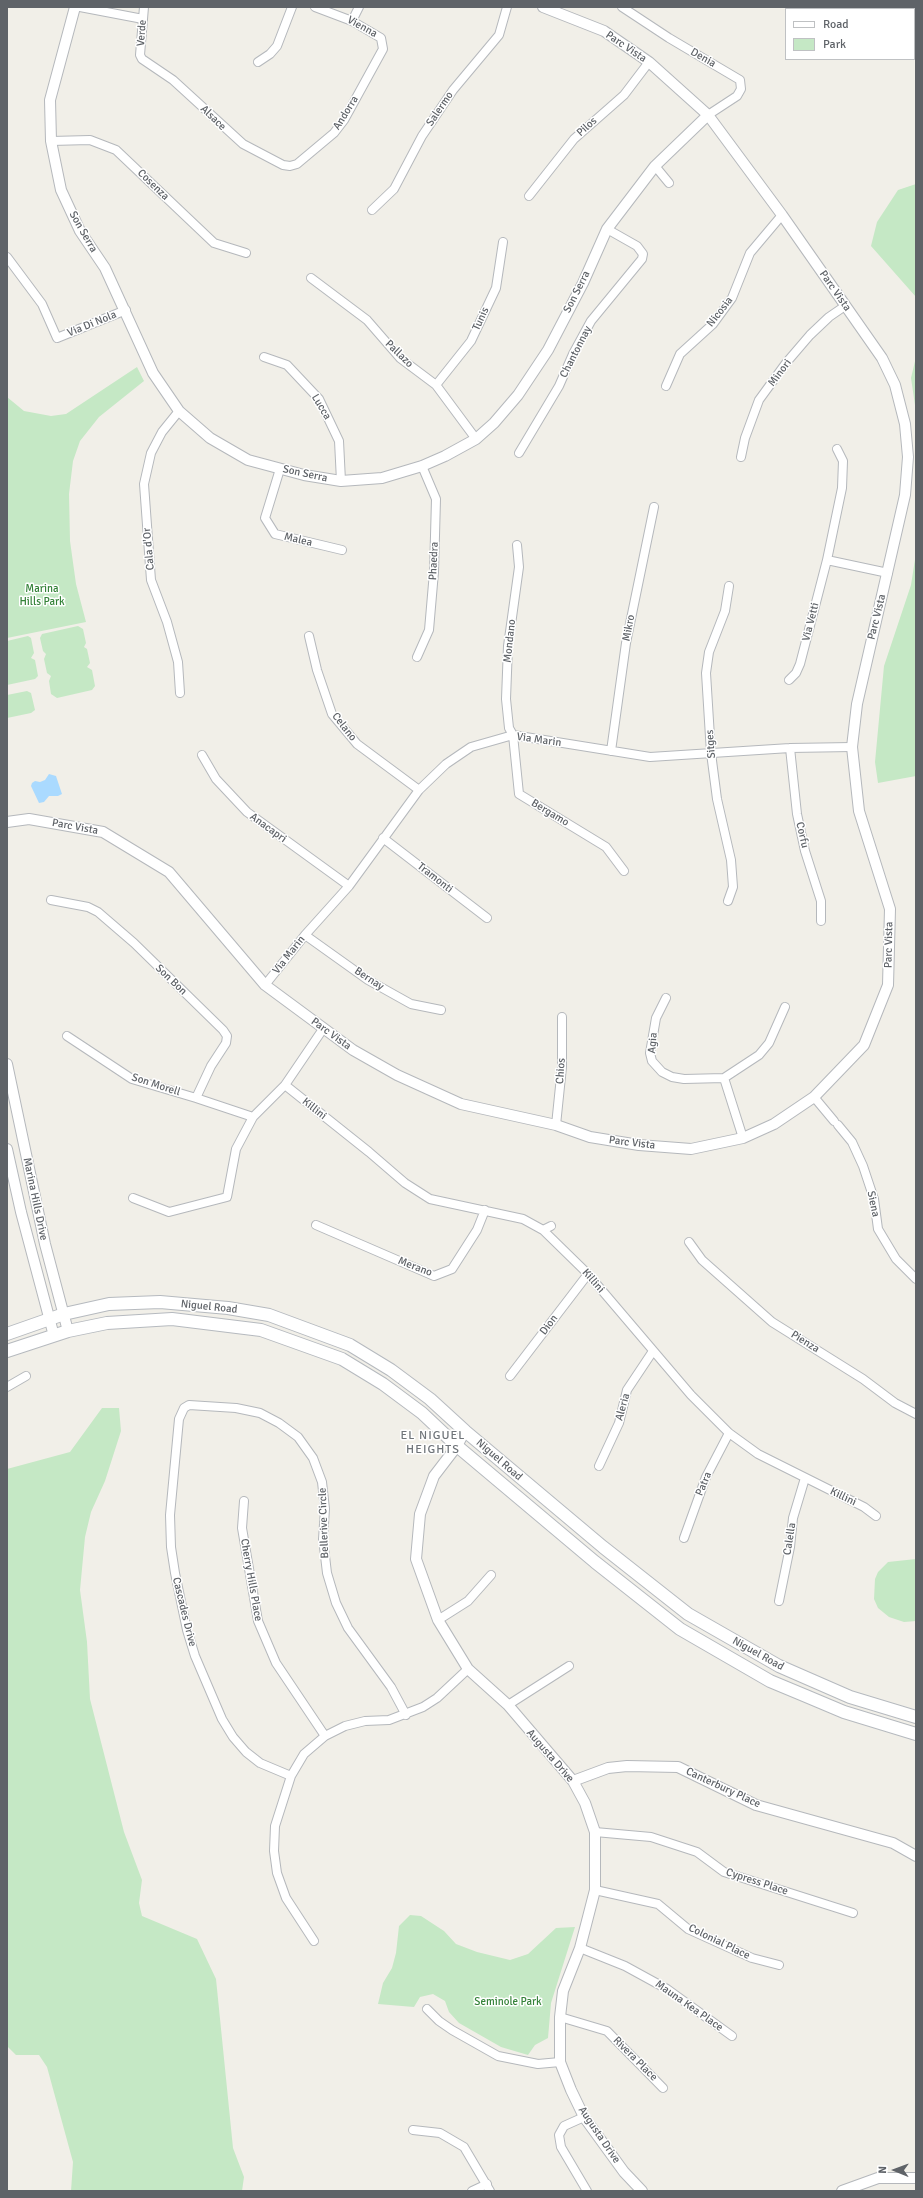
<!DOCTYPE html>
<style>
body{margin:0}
#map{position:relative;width:923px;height:2198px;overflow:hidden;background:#f1efe8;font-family:Signika,sans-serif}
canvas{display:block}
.frame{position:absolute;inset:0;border:8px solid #5f6368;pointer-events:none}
.legend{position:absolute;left:785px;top:8px;width:130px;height:52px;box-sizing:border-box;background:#fff;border:1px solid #bfc1c3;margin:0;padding:5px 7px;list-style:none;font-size:12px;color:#5f6368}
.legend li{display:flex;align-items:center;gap:8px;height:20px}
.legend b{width:20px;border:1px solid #bfc1c3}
.north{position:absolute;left:875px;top:2150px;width:40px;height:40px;-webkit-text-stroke:3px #fff;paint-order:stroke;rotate:271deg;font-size:11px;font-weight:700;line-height:16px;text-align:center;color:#5f6368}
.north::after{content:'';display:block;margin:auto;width:14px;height:18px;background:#5f6368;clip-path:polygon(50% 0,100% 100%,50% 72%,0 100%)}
</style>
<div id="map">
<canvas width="923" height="2198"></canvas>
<div class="frame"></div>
<ul class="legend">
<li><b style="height:5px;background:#fff"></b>Road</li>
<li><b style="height:11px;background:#c5e8c5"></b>Park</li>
</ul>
<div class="north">N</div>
</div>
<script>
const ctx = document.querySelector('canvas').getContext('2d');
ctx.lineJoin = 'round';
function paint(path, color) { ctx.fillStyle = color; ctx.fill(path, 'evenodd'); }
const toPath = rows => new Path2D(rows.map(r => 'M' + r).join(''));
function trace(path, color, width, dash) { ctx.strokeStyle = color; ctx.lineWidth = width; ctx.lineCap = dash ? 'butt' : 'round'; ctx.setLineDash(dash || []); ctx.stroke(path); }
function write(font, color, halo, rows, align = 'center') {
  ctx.font = font + ' Signika,sans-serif'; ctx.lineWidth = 3; ctx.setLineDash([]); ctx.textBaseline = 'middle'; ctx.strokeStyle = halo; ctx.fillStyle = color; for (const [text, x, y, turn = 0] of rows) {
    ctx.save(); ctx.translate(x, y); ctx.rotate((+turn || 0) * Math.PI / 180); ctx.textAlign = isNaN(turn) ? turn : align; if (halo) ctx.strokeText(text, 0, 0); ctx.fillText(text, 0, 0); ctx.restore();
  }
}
const green = toPath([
 [916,184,916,297,871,246,877,222,898,190],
 [916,357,916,412,911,378],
 [137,367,144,381,99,417,80,441,73,461,69,494,70,541,76,584,86,622,7,638,7,397,24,411,51,416,66,414],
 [916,553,916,776,878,783,875,762,884,666,911,585],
 [78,626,83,629,86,643,84,647,87,649,90,663,87,667,92,670,95,686,92,690,57,698,51,694,49,681,51,676,47,673,44,659,46,654,43,651,40,638,42,634],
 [28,636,31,638,34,653,31,658,35,660,38,676,35,679,7,685,7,641],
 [27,691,31,693,35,710,31,713,7,718,7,695],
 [102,1408,119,1408,121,1431,105,1481,91,1512,85,1537,80,1590,87,1642,90,1699,124,1832,142,1880,139,1903,142,1916,197,1939,216,1979,233,2148,244,2177,242,2191,71,2191,73,2162,47,2067,39,2055,16,2055,7,2046,7,1469,70,1452],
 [916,1559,916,1621,904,1622,889,1617,878,1608,874,1599,875,1579,878,1572,888,1562],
 [410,1915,421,1916,444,1931,456,1944,477,1952,510,1960,528,1954,556,1928,575,1927,551,2003,548,2038,535,2045,528,2055,501,2047,459,2023,449,2012,445,2001,433,1994,420,1997,414,2007,378,2004,383,1983,392,1968,396,1953,399,1926]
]);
const water = toPath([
 [49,774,56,776,62,794,58,796,49,796,44,802,39,803,31,786,32,783,35,781,40,782,45,780]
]);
const minor = toPath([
 [80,7,143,19],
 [144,7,140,55,142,59,173,80,243,144,283,165,290,166,297,164,334,133,344,120,383,49,381,38,352,21,315,7],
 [622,7,669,38,740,80,741,89,737,96,708,115],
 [352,21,359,7],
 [258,62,270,54,277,46,292,7],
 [51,141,90,140,116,150,214,243,246,253],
 [655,166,669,183],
 [529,196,574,139,624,95,649,62],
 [372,210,394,189,422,136,453,90,499,35,507,7],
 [7,257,42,304,57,338,126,310],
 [311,278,367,320,400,358,436,385,476,439],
 [264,357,287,365,319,399,339,441,341,481],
 [436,385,471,341,496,288,503,242],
 [666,386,680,354,713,324,732,298,750,253,782,215],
 [179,411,162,432,151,453,144,484,151,580,167,622,178,662,180,693],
 [519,453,559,386,573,354,591,321,642,259,643,254,637,246,607,229],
 [741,457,745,438,759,400,786,363,810,335,829,317,845,306],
 [280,469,265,518,275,534,342,550],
 [517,545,519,567,508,646,506,699,509,728,513,735,519,794,606,847,624,871],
 [827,560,888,573],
 [309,636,317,670,332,714,357,744,419,790],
 [417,657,429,630,434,572,436,499,422,466],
 [789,680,796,673,800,664,827,560,842,488,843,461,837,449],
 [790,748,797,814,805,851,821,901,821,921],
 [611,751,626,643,654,507],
 [202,755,216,779,247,812,349,886],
 [383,838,487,918],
 [51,900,88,907,98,912,134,943,223,1030,227,1036,226,1043,211,1066,196,1098],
 [728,901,733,887,731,860,717,799,711,753,706,673,709,652,725,611,729,586],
 [305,935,368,980,411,1004,441,1010],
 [265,985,305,935,349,886,419,790,446,764,471,747,513,735,650,757,790,748,852,747],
 [666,998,656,1018,650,1053,652,1061,662,1072,672,1077,684,1079,724,1078,759,1055,769,1043,785,1007],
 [67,1036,132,1079,196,1098,253,1117],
 [724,1078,743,1138],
 [285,1085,369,1152,405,1183,430,1199,523,1219,543,1230,588,1274,691,1395,729,1433,758,1454,864,1507,876,1516],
 [814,1097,834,1121],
 [556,1125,562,1067,562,1017],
 [838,1125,852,1142,863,1166,874,1199,878,1229,896,1259,916,1279],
 [133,1198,169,1212,227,1197,236,1149,253,1117,285,1085,323,1029],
 [316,1225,434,1276,452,1269,477,1230,485,1210],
 [543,1230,551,1226],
 [689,1242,702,1260,772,1322,863,1379,895,1403,916,1414],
 [510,1376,588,1274],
 [7,1387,26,1376],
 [599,1466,619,1423,627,1390,653,1351],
 [244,1501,242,1528,258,1621,276,1663,325,1736],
 [684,1538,706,1477,729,1433],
 [779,1601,790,1547,793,1518,805,1478],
 [438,1620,468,1601,491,1575],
 [508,1705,569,1666],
 [291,1776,260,1763,246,1752,233,1737,222,1719,195,1656,187,1630,175,1573,171,1547,170,1515,179,1419,184,1408,189,1405,236,1408,260,1413,279,1423,298,1437,313,1458,322,1482,325,1509,323,1539,327,1573,336,1603,348,1628,391,1687,406,1715],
 [595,1832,651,1837,697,1852,724,1872,853,1913],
 [595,1890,658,1904,688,1929,752,1958,779,1965],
 [314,1941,286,1898,277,1873,274,1851,275,1826,291,1776,304,1754,325,1736,345,1726,365,1721,389,1720,423,1707,437,1698,468,1669],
 [580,1948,625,1966,667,1989,732,2036],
 [427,2009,439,2021,452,2030,498,2056,538,2064,560,2062],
 [560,2017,607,2031,663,2088],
 [584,2117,564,2126,559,2135,561,2147,587,2191],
 [413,2130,440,2133,464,2147,490,2191],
 [472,2191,487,2184]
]);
const tertiary = toPath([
 [75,7,50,100,51,141,61,190,80,231,105,268,153,373,179,411,210,438,248,460,304,475,341,481,382,478,422,466,445,456,476,439,494,423,518,395,548,350,583,283,607,229,655,166,708,115],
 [7,822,29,819,103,832,169,872,265,985,353,1050,397,1075,461,1104,556,1125,590,1137,639,1145,691,1149,743,1138,774,1124,814,1097,864,1045,888,985,890,909,859,811,852,747,857,704,905,495,908,457,905,424,895,385,882,358,782,215,708,115,649,62,604,31,543,7],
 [7,1064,45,1244,68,1331],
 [7,1149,21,1212,54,1336],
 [465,1431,457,1446,434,1476,420,1514,416,1559,438,1620,468,1669,508,1705,573,1781,585,1803,595,1832,595,1890,580,1948,563,1991,560,2017,560,2062,571,2090,584,2117,624,2172,642,2191],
 [573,1781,608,1768,627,1766,678,1767,756,1805,893,1843,916,1856],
 [842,2191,878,2178,916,2178]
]);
const secondary = toPath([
 [7,1334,64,1314,109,1304,160,1302,228,1308,269,1315,350,1345,391,1370,430,1399,465,1431,603,1547,688,1614,779,1666,850,1697,916,1717],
 [7,1351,68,1331,107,1323,172,1319,261,1330,342,1359,383,1384,422,1413,457,1446,595,1562,680,1629,770,1681,806,1696,844,1712,916,1734]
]);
const streetNames = [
 ["Vienna",362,27,29],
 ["Verde",142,33,-86],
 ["Parc Vista",626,47,34],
 ["Denia",703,58,30],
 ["Salermo",440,109,-56],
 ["Andorra",346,113,-58],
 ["Alsace",213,118,44],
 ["Pilos",587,127,-42],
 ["Cosenza",153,185,44],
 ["Son Serra",83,232,60],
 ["Parc Vista",835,291,55],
 ["Son Serra",577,292,-63],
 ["Nicosia",720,312,-52],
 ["Tunis",481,319,-65],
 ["Via Di Nola",92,324,-22],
 ["Chantonnay",576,352,-63],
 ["Pallazo",399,354,44],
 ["Minori",780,373,-53],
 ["Lucca",321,407,59],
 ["Son Serra",305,474,12],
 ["Malea",298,540,13],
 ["Cala d'Or",149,549,-95],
 ["Phaedra",434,561,-87],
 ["Parc Vista",877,617,-76],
 ["Via Vetti",811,622,-76],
 ["Mikro",629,628,-79],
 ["Mondano",510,641,-84],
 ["Celano",344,727,52],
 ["Via Marin",539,740,8],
 ["Sitges",711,744,-94],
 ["Bergamo",550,813,31],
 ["Parc Vista",75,827,10],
 ["Anacapri",268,828,36],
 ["Corfu",802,835,77],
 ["Tramonti",435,878,38],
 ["Parc Vista",889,945,-89],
 ["Via Marin",289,955,-52],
 ["Bernay",369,979,33],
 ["Son Bon",171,980,44],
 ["Parc Vista",331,1034,36],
 ["Agia",653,1043,-85],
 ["Chios",561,1071,-86],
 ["Son Morell",156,1085,18],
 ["Killini",314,1109,39],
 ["Parc Vista",632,1143,7],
 ["Marina Hills Drive",35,1199,78],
 ["Siena",873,1204,78],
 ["Merano",415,1267,21],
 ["Killini",593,1281,49],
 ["Niguel Road",209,1307,6],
 ["Dion",549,1325,-53],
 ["Pienza",805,1342,32],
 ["Aleria",623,1407,-74],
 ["Niguel Road",499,1460,41],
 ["Patra",704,1484,-67],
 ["Killini",843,1497,26],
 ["Bellerive Circle",324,1523,-92],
 ["Calella",790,1539,-81],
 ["Cherry Hills Place",251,1580,80],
 ["Cascades Drive",184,1612,76],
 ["Niguel Road",758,1654,29],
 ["Augusta Drive",550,1756,49],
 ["Canterbury Place",723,1788,25],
 ["Cypress Place",757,1882,18],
 ["Colonial Place",719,1942,26],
 ["Mauna Kea Place",689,2006,35],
 ["Rivera Place",635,2059,45],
 ["Augusta Drive",599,2135,56]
];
const parkNames = [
 ["Marina",42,589],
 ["Hills Park",42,602],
 ["Seminole Park",508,2002]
];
const neighbourhoodNames = [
 ["EL NIGUEL",433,1436],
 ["HEIGHTS",433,1450]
];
paint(green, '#c5e8c5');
paint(water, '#aadaff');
trace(minor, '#b5b8bc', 10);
trace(tertiary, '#b5b8bc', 12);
trace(secondary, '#b6babf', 14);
trace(minor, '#fff', 8);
trace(tertiary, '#fff', 10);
trace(secondary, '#fff', 12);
write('11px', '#5f6368', '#fff', streetNames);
write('11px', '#348238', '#fff', parkNames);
ctx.letterSpacing = '1px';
write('12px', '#70757a', '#fff', neighbourhoodNames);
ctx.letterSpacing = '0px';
</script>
